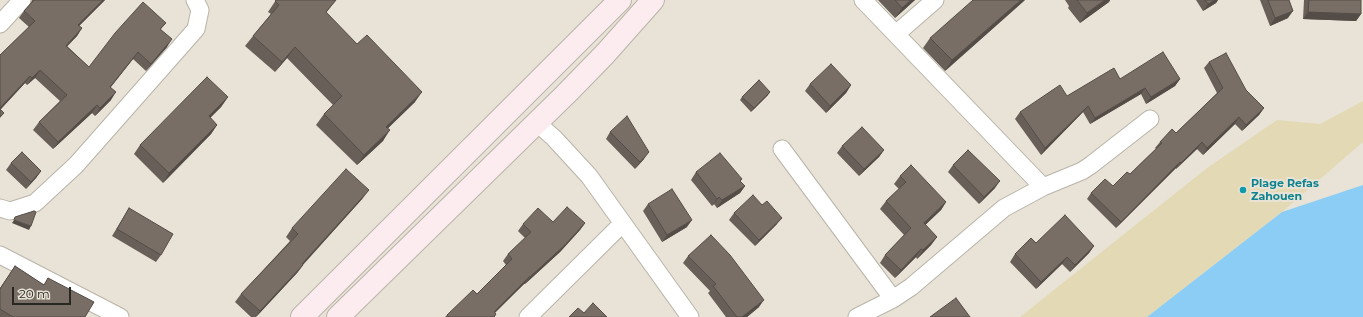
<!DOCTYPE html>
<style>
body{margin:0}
#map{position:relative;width:1363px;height:317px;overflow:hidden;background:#e8e3d6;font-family:Montserrat,sans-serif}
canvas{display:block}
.scale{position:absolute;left:12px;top:287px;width:59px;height:18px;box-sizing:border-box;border:2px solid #292722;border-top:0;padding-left:5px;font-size:12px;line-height:14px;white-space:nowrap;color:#292722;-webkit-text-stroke:3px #e8e3d6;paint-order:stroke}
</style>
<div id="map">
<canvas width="1363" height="317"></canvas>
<div class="scale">20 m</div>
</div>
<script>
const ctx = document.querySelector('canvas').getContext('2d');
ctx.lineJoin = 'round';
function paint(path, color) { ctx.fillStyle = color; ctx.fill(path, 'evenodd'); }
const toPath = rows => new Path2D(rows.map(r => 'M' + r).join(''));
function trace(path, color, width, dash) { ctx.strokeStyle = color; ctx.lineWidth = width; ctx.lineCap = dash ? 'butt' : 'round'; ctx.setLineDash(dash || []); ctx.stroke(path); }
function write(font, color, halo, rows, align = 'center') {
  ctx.font = font + ' Montserrat,sans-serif'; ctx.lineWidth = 4; ctx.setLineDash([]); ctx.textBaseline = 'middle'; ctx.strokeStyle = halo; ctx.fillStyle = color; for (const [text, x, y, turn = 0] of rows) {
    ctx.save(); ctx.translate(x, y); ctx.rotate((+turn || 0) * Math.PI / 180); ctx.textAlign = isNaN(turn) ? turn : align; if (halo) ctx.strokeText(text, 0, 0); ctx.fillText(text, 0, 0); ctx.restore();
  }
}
const sand = toPath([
 [1363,101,1363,142,1282,212,1147,317,1020,317,1207,168,1277,120,1320,124]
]);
const water = toPath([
 [1363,185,1363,317,1147,317,1282,212]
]);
const minor = toPath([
 [863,0,1043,187],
 [0,24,22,0],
 [896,34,935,0],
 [537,123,554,138,589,176,690,317],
 [782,149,893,299],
 [0,208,10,211,35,203,76,165,196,29,200,10,195,0],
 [0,255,120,317],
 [528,317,622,224],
 [857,317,893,299,911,287,1004,208,1043,187,1082,171,1091,165,1150,119]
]);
const secondary = toPath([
 [302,317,620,0],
 [338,317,566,94,605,54,653,0]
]);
const wall = toPath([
 [32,0,105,0,79,26,82,28,77,36,67,46,89,67,166,23,161,29,167,47,146,71,133,59,111,87,111,100,95,116,92,113,53,149,33,130,39,122,60,101,35,78,27,85,25,83,0,110,4,113,0,118,0,55,29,27,19,18,24,11,31,3],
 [276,0,336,0,326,13,415,102,388,128,383,141,357,165,316,125,324,114,333,105,287,58,275,72,245,46,253,36,271,14,268,12],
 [878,0,915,0,895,18],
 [1025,0,945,71,923,48,930,38],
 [1065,0,1110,0,1109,2,1080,23,1068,8,1069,6],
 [1196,0,1218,0,1216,3,1203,11],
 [1260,0,1289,0,1288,18,1270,26],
 [1304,0,1361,0,1361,14,1356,21,1303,19],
 [1209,62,1246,90,1264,108,1259,115,1242,131,1235,124,1203,155,1197,149,1176,169,1176,168,1116,228,1087,199,1091,193,1113,186,1130,174,1156,149,1155,148,1160,142,1176,133,1217,93,1204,68],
 [1120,79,1180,79,1175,86,1146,104,1141,94,1090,124,1083,112,1041,155,1015,119,1020,112],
 [810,84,851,85,846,93,826,113,805,91],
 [768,95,751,112,740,100,742,97],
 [228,97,221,107,210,118,217,125,211,134,163,183,134,154,140,145],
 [610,132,644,159,635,169,606,139],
 [842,146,884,150,879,157,859,176,837,153],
 [11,163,41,171,36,178,26,189,6,170],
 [953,165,995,188,979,204,948,172],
 [696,172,742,179,740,181,745,186,740,193,717,208,714,204,712,206,691,180],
 [900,176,946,202,941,210,925,225,937,237,931,245,917,259,916,257,895,278,880,263,885,255,904,235,880,209,886,201,899,189,894,184],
 [363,198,303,265,297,273,256,317,251,317,235,302,241,294,290,241,286,237,292,228],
 [648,204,687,227,662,242,643,211],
 [762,205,777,224,755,246,729,220,734,213],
 [129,208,161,255,156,262,112,236],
 [553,222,585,223,580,230,560,252,525,284,524,284,495,313,495,317,445,317,447,315,477,294,506,265,503,261,508,254,525,238,518,231,523,224],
 [1036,243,1094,246,1089,253,1070,272,1062,264,1036,289,1010,262,1015,254],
 [688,256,759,307,747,317,726,317,708,293,710,291,683,263],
 [15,266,44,285,48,278,85,317,0,317,0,288]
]);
const shadedWall = toPath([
 [103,0,105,0,73,32,78,25],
 [911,0,915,0,895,18,902,8],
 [1021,0,1025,0,945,71,952,60],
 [1105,0,1110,0,1109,2,1080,23,1087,13],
 [1215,0,1218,0,1216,3,1203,11,1208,4],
 [1293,11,1288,18,1270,26,1275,18],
 [1308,12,1361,14,1356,21,1303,19],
 [82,28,77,36,61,53,66,46],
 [172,39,167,47,146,71,151,64],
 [295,47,287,58,275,72,282,62],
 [138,52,133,59,105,94,110,87],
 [40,70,35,78,27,85,32,78],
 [30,76,25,83,0,110,0,108],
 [1180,79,1175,86,1146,104,1151,97],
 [851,85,846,93,826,113,830,106],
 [1145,88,1141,94,1090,124,1095,118],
 [116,92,111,100,95,116,100,108],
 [422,92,415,102,379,137,386,127],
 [770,92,768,95,751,112,754,108],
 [228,97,221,107,202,126,209,116],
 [97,105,92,113,53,149,58,142],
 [1088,106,1083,112,1041,155,1045,148],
 [1264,108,1259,115,1242,131,1246,125],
 [1239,117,1235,124,1203,155,1207,148],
 [217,125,211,134,163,183,169,173],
 [390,130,383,141,357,165,364,155],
 [1202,142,1197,149,1176,169,1181,163],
 [884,150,879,157,859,176,864,169],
 [649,152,644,159,635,169,640,162],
 [1180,162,1176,168,1116,228,1121,222],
 [41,171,36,178,26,189,31,182],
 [1000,181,995,188,979,204,984,197],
 [745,186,740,193,717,208,722,200],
 [369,190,363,198,296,272,302,264],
 [719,197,714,204,712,206,717,199],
 [946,202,941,210,918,232,924,223],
 [782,218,777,224,755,246,759,240],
 [14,220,31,226,29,230,12,223],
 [692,220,687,227,662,242,667,235],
 [585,223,580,230,560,252,525,284,530,277],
 [937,237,931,245,917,259,923,250],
 [1094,246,1089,253,1070,272,1075,265],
 [921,249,916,257,895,278,901,270],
 [1067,257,1062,264,1036,289,1041,282],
 [303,265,297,273,256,317,260,311],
 [529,277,524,284,490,317,494,312],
 [764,300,759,307,747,317,742,317]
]);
const building = toPath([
 [34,0,103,0,78,25,82,28,66,46,89,67,115,33,143,2,166,23,160,29,172,39,151,64,138,52,110,87,116,92,100,108,97,105,58,142,39,122,67,95,40,70,32,78,30,76,0,108,0,55,35,21,24,11,34,0],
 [276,0,336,0,326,12,357,44,367,35,422,92,386,127,390,130,364,155,324,114,342,96,295,47,282,62,253,36,279,5,275,1,276,0],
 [895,0,911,0,902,8,895,0],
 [973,0,1021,0,952,60,930,38,973,0],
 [1077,0,1105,0,1087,13,1077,0],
 [1205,0,1215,0,1208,4,1205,0],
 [1268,0,1289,0,1293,11,1275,18,1268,0],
 [1309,0,1361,0,1361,14,1308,12,1309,0],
 [1163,52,1180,79,1151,97,1145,88,1095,118,1088,106,1045,148,1020,112,1060,85,1067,96,1114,68,1120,79,1163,52],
 [1226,53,1246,90,1264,108,1246,125,1239,117,1207,148,1202,142,1181,163,1180,162,1121,222,1091,193,1105,179,1113,186,1127,172,1130,174,1162,143,1160,142,1172,129,1176,133,1223,88,1209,62,1226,53],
 [831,64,851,85,830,106,810,84,831,64],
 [207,77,228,97,209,116,217,125,169,173,140,145,207,77],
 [759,80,770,92,754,108,742,97,759,80],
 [0,109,4,113,0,117,0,109],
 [627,116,649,152,640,162,610,132,627,116],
 [862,127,884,150,864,169,842,146,862,127],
 [968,150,1000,181,984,197,953,165,968,150],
 [22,152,41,171,31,182,11,163,22,152],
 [720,153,742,179,740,181,745,186,722,200,719,197,717,199,696,172,720,153],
 [911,165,946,202,924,223,937,237,923,250,921,249,901,270,885,255,911,228,886,201,906,182,900,176,911,165],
 [346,169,369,190,302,264,303,265,260,311,241,294,298,234,292,228,346,169],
 [672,189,692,220,667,235,648,204,672,189],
 [753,195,762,205,767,201,782,218,759,240,734,213,753,195],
 [567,207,585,223,565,245,530,277,529,277,494,312,496,314,494,317,448,317,448,316,447,315,473,290,477,294,512,259,508,254,531,232,523,224,538,208,553,222,567,207],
 [129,208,173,234,161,255,117,229,129,208],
 [34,211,36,212,31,226,14,220,15,217,34,211],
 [1065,215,1094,246,1075,265,1067,257,1041,282,1015,254,1031,238,1036,243,1065,215],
 [711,235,730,255,764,300,742,317,737,317,713,286,716,284,688,256,711,235],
 [15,266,44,285,48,278,94,302,85,317,13,317,0,309,0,289,15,266],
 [956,298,970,317,930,317,956,298],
 [593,303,607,317,569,317,578,308,584,313,593,303]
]);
const markers = [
 [1243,190,4,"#0f9aa8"]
];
const cultureNames = [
 ["Plage Refas",1251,184],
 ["Zahouen",1251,197]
];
paint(sand, '#e3dab5');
paint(water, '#8ccdf5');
trace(minor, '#b9b4a8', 19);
trace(secondary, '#b9b4a8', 24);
trace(minor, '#fff', 17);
trace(secondary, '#fcecf0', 22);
paint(wall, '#675f58');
paint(shadedWall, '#544d47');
paint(building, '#786e66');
trace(building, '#544d47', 1);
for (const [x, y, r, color] of markers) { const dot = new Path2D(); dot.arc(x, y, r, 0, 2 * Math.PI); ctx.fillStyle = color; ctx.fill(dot); trace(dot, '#e8e3d6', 1.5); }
write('bold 11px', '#0d838f', '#e8e3d6', cultureNames, 'left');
</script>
